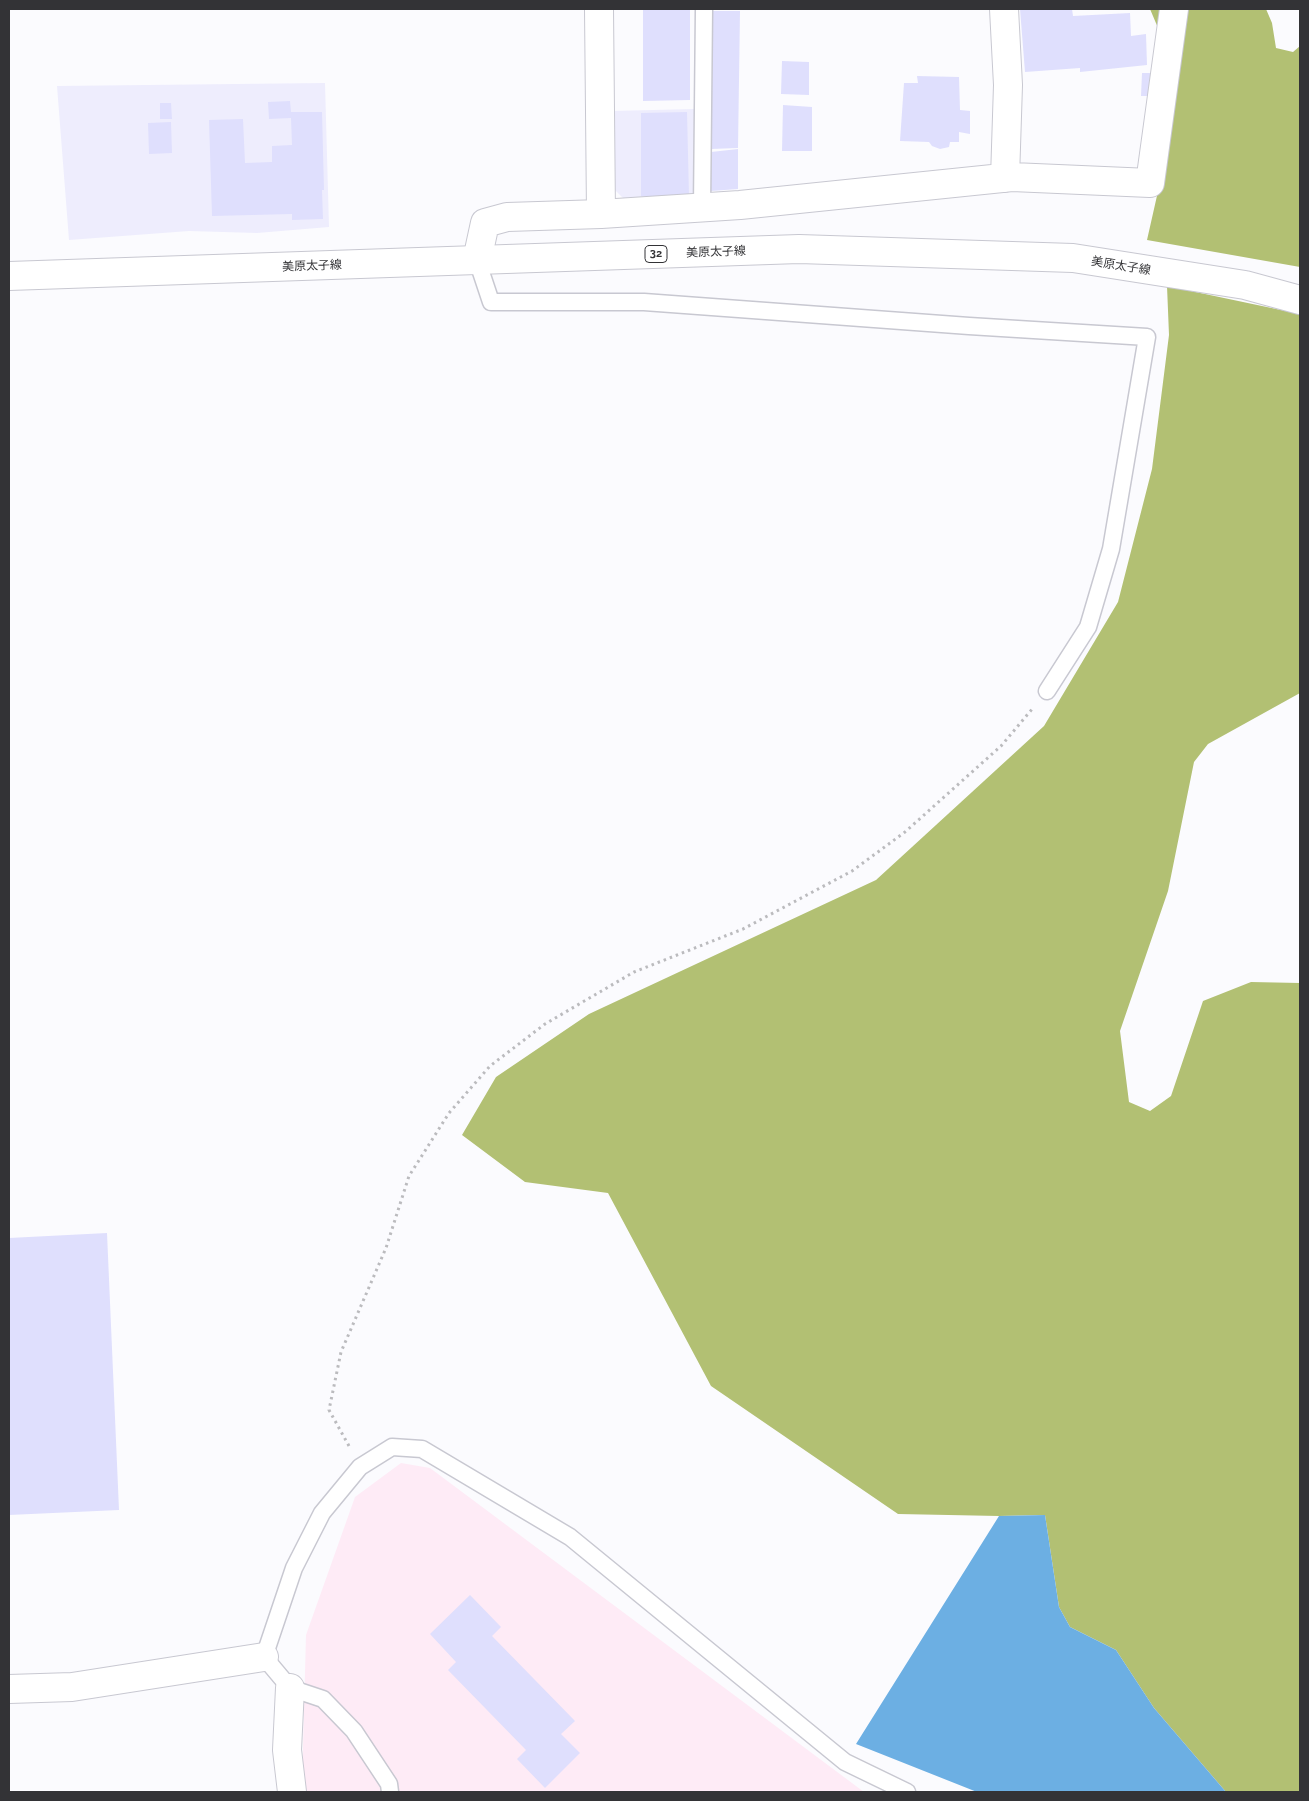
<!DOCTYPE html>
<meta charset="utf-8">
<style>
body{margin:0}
#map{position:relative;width:1309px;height:1801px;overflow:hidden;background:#fbfbfe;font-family:Raleway,sans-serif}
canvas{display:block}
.frame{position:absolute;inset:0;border:10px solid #333336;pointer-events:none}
</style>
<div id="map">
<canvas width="1309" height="1801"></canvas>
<div class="frame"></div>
</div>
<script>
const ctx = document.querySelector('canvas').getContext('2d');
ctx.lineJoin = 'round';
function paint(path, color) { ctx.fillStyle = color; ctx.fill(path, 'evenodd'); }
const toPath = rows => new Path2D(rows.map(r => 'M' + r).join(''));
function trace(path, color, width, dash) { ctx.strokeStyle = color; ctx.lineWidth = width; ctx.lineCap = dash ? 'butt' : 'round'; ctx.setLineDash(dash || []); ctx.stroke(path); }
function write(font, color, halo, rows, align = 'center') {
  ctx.font = font + ' Raleway,"Noto Sans JP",sans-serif'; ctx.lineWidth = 4.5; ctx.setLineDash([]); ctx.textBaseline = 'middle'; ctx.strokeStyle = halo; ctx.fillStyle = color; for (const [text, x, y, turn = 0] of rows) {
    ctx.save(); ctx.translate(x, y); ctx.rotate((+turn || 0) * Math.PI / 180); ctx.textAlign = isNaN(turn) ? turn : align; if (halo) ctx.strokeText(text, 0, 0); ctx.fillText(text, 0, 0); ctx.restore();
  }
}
const built = toPath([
 [325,83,329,227,257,233,189,231,69,240,57,86],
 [694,109,695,196,625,200,612,187,612,111]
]);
const education = toPath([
 [401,1463,430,1468,864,1792,304,1792,302,1786,306,1635,355,1497]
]);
const forest = toPath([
 [1150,9,1266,9,1272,23,1276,48,1293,52,1300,46,1300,267,1147,240,1161,178,1161,35],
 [1167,286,1300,314,1300,693,1208,744,1194,762,1168,891,1120,1031,1129,1102,1150,1111,1171,1096,1203,1001,1251,982,1300,983,1300,1792,1226,1792,1154,1708,1116,1650,1070,1627,1059,1607,1045,1515,999,1516,898,1514,711,1386,608,1193,525,1182,462,1135,496,1077,589,1014,876,880,1044,726,1118,602,1152,469,1169,335]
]);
const water = toPath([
 [1045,1515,1059,1607,1070,1627,1116,1650,1154,1708,1226,1792,977,1792,856,1744,999,1516]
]);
const building = toPath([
 [643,9,690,9,690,100,643,101],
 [1020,9,1072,9,1073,16,1130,13,1131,36,1146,34,1147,65,1080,72,1080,68,1025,72],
 [711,11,740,11,738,148,711,149],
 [782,61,809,62,809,95,781,94],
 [1142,73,1152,73,1151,96,1141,96],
 [917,76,959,77,960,110,970,111,970,134,959,132,959,142,950,142,949,147,940,149,932,146,929,142,900,141,904,83,918,83],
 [290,101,291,112,322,112,324,190,322,190,323,219,292,220,292,214,212,216,209,120,243,119,245,163,272,162,272,146,292,145,291,118,269,119,268,102],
 [160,103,171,103,172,119,160,119],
 [783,105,812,107,812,151,782,151],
 [687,112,689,196,641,196,641,113],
 [171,122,172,153,149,154,148,123],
 [738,149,738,189,711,191,711,152],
 [107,1233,119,1510,9,1515,9,1238],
 [470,1595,501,1627,492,1636,575,1721,561,1734,580,1753,545,1788,517,1759,526,1750,448,1670,456,1662,430,1634]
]);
const path = toPath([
 [349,1446,329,1410,341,1352,386,1248,409,1176,449,1113,490,1066,545,1024,634,972,743,929,852,871,905,832,1001,746,1033,708]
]);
const service = toPath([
 [702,207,704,9],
 [477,260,491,302,644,302,969,326,1147,337,1111,549,1088,627,1047,691],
 [390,1792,389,1784,354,1731,323,1699,290,1688,264,1657,294,1568,322,1513,360,1467,392,1447,422,1449,570,1537,845,1762,907,1792]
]);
const minor = toPath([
 [599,9,601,214],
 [1004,9,1008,85,1005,178],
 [477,260,485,223,507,217,601,214,740,205,1012,177,1150,183,1174,9],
 [290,1688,287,1750,292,1792],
 [9,1689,72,1687,264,1657]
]);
const primary = toPath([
 [9,276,799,249,1073,258,1245,285,1300,300]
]);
const shields = [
 [656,254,22]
];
const shieldNames = [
 ["32",656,254]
];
const streetNames = [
 ["美原太子線",716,252,-2],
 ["美原太子線",312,266,-2],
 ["美原太子線",1121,266,9]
];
paint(built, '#eeedfd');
paint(education, '#feebf6');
paint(forest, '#b2c073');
paint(water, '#6cafe3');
paint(building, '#dfdffd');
trace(service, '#c8c8d1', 19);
trace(minor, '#c8c8d1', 30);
trace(primary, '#c8c8d1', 30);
trace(path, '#bbbbbe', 3, [2.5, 4]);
trace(service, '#fff', 16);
trace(minor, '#fff', 28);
trace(primary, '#fff', 28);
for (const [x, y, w] of shields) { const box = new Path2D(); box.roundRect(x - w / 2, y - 8.5, w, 17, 4); ctx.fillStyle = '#fff'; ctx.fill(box); trace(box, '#333336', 1); }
write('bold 11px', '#333336', null, shieldNames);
write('12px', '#333336', '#fff', streetNames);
</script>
